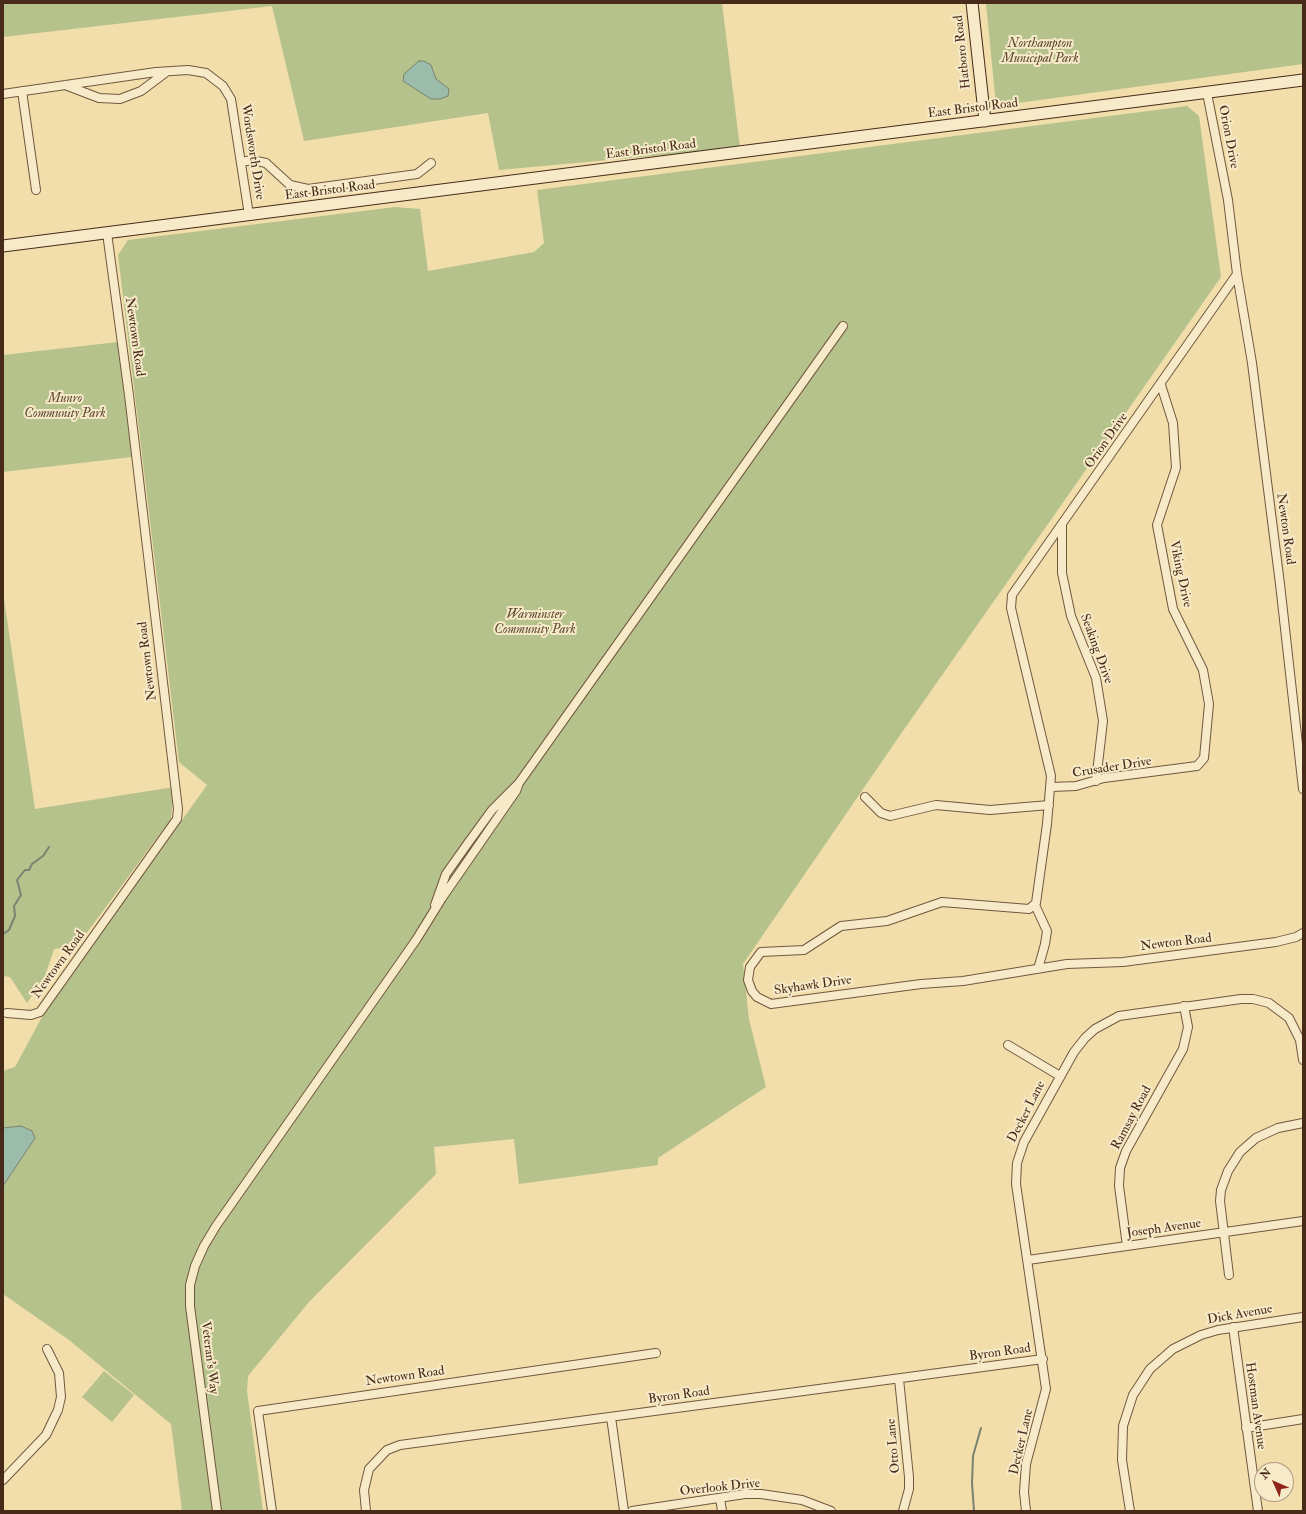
<!DOCTYPE html>
<style>
body{margin:0}
#map{position:relative;width:1306px;height:1514px;overflow:hidden;background:#f1deab;font-family:"IM FELL Double Pica",serif}
canvas{display:block}
.frame{position:absolute;inset:0;border:4px solid #482a1b;pointer-events:none}
.north{position:absolute;left:1254px;top:1462px;width:40px;height:40px;box-sizing:border-box;background:#f6eac8;border:1px solid #b09d83;border-radius:50%;rotate:315deg;font-size:11px;font-weight:700;line-height:16px;text-align:center;color:#482a1b}
.north::after{content:'';display:block;margin:auto;width:14px;height:18px;background:#8f2418;clip-path:polygon(50% 0,100% 100%,50% 72%,0 100%)}
</style>
<div id="map">
<canvas width="1306" height="1514"></canvas>
<div class="frame"></div>
<div class="north">N</div>
</div>
<script>
const ctx = document.querySelector('canvas').getContext('2d');
ctx.lineJoin = 'round';
function paint(path, color) { ctx.fillStyle = color; ctx.fill(path, 'evenodd'); }
const toPath = rows => new Path2D(rows.map(r => 'M' + r).join(''));
function trace(path, color, width, dash) { ctx.strokeStyle = color; ctx.lineWidth = width; ctx.lineCap = dash ? 'butt' : 'round'; ctx.setLineDash(dash || []); ctx.stroke(path); }
function write(font, color, halo, rows, align = 'center') {
  ctx.font = font + ' "IM FELL Double Pica",serif'; ctx.lineWidth = 4; ctx.setLineDash([]); ctx.textBaseline = 'middle'; ctx.strokeStyle = halo; ctx.fillStyle = color; for (const [text, x, y, turn = 0] of rows) {
    ctx.save(); ctx.translate(x, y); ctx.rotate((+turn || 0) * Math.PI / 180); ctx.textAlign = isNaN(turn) ? turn : align; if (halo) ctx.strokeText(text, 0, 0); ctx.fillText(text, 0, 0); ctx.restore();
  }
}
const green = toPath([
 [3,3,722,3,740,148,499,170,488,113,304,141,272,6,3,37],
 [986,3,1303,3,1303,64,996,106],
 [1187,106,1199,116,1221,277,905,728,743,964,749,1019,766,1087,658,1158,658,1165,519,1184,514,1139,434,1147,436,1174,309,1302,248,1376,247,1391,263,1511,182,1511,171,1424,69,1340,3,1294,3,1074,5,1070,15,1067,42,1017,207,785,179,762,118,255,128,240,395,207,420,209,428,271,534,252,544,243,537,190],
 [118,342,132,457,3,472,3,355],
 [3,592,35,809,174,787,171,819,77,946,54,949,45,976,27,1003,10,977,3,976],
 [104,1371,134,1395,112,1422,82,1397]
]);
const water = toPath([
 [419,61,424,61,431,65,436,79,449,89,448,96,440,99,431,99,403,81,404,74,419,61],
 [21,1126,32,1131,35,1138,3,1186,3,1128,21,1126]
]);
const stream = toPath([
 [3,934,9,930,15,916,14,906,21,895,17,880,25,870,29,870,32,864,43,856,49,847],
 [974,1511,972,1483,973,1456,981,1428]
]);
const street = toPath([
 [65,85,99,98,120,99,141,91,165,73],
 [22,91,36,190],
 [1207,93,1228,200,1237,274,1012,595,1011,608,1051,776,1047,824,1036,903,1029,909,942,902,887,921,841,926,804,950,761,952,750,967,748,980,752,991,757,997,771,1004,921,984,963,981,1067,964,1123,962,1276,942,1296,937,1303,933],
 [3,94,156,72,188,70,206,73,223,86,231,99,249,215],
 [241,162,252,160,266,163,290,185,308,189,417,174,431,163],
 [1237,274,1252,363,1280,584,1303,789],
 [1062,524,1062,573,1071,616,1096,678,1103,721,1096,781],
 [1051,787,1076,786,1104,778,1197,766,1204,758,1209,704,1203,670,1173,609,1157,525,1176,468,1173,423,1161,385],
 [865,797,881,813,890,816,936,805,990,810,1049,805],
 [435,905,446,874,468,843,492,810,519,783,843,326],
 [1035,905,1047,931,1045,944,1038,969],
 [7,1013,31,1015,40,1012,172,826,177,819,178,809,129,395,107,233],
 [1008,1045,1060,1076],
 [1127,1246,1119,1186,1120,1168,1126,1151,1183,1049,1188,1027,1184,1006],
 [1028,1260,1303,1221],
 [1229,1275,1220,1201,1221,1190,1228,1171,1240,1152,1256,1138,1278,1128,1303,1123],
 [1233,1327,1258,1511],
 [899,1379,909,1477,909,1489,903,1511],
 [611,1417,624,1511],
 [1246,1428,1303,1419],
 [3,1480,46,1435,58,1410,61,1397,59,1373,47,1349],
 [720,1498,722,1511],
 [217,1511,190,1306,190,1285,195,1266,204,1246,216,1226,416,940,442,898,516,791,519,783],
 [272,1511,258,1411,656,1353],
 [366,1511,364,1490,369,1469,387,1450,400,1445,1043,1359],
 [632,1511,745,1494,761,1494,802,1500,831,1511],
 [1026,1511,1024,1492,1026,1464,1046,1389,1016,1184,1017,1163,1024,1142,1074,1052,1085,1038,1095,1029,1119,1016,1241,999,1253,999,1269,1003,1289,1018,1300,1040,1303,1060],
 [1130,1511,1122,1460,1123,1426,1133,1395,1150,1369,1173,1349,1201,1335,1218,1330,1303,1317]
]);
const secondary = toPath([
 [972,3,985,121],
 [3,246,1303,80]
]);
const parkNames = [
 ["Northampton",1040,44],
 ["Municipal Park",1040,59],
 ["Munro",65,399],
 ["Community Park",65,414],
 ["Warminster",535,615],
 ["Community Park",535,630]
];
const streetNames = [
 ["Hatboro Road",963,52,-96],
 ["East Bristol Road",973,109,-7],
 ["Orion Drive",1228,137,79],
 ["East Bristol Road",651,150,-7],
 ["Wordsworth Drive",252,152,81],
 ["East Bristol Road",330,191,-7],
 ["Newtown Road",134,337,82],
 ["Orion Drive",1107,441,-55],
 ["Newton Road",1285,529,82],
 ["Viking Drive",1180,574,78],
 ["Seaking Drive",1096,649,70],
 ["Newtown Road",148,661,-97],
 ["Crusader Drive",1112,768,-9],
 ["Newton Road",1176,943,-7],
 ["Newtown Road",59,965,-54],
 ["Skyhawk Drive",813,986,-8],
 ["Decker Lane",1027,1112,-63],
 ["Ramsay Road",1132,1118,-62],
 ["Joseph Avenue",1164,1229,-8],
 ["Dick Avenue",1240,1315,-10],
 ["Byron Road",1000,1353,-8],
 ["Veteran's Way",209,1358,83],
 ["Newtown Road",405,1377,-8],
 ["Byron Road",679,1396,-8],
 ["Hostman Avenue",1255,1406,82],
 ["Decker Lane",1022,1442,-77],
 ["Otto Lane",894,1446,-95],
 ["Overlook Drive",720,1488,-6]
];
paint(green, '#b6c28c');
paint(water, '#9bbcaa');
trace(water, '#7a8271', 1);
trace(stream, '#7a8271', 2);
trace(street, '#72573f', 10);
trace(secondary, '#482a1b', 13);
trace(street, '#f6eac8', 8);
trace(secondary, '#f6eac8', 11);
write('italic 13px', '#5e4832', '#f6eac8', parkNames);
write('13px', '#482a1b', '#f6eac8', streetNames);
</script>
